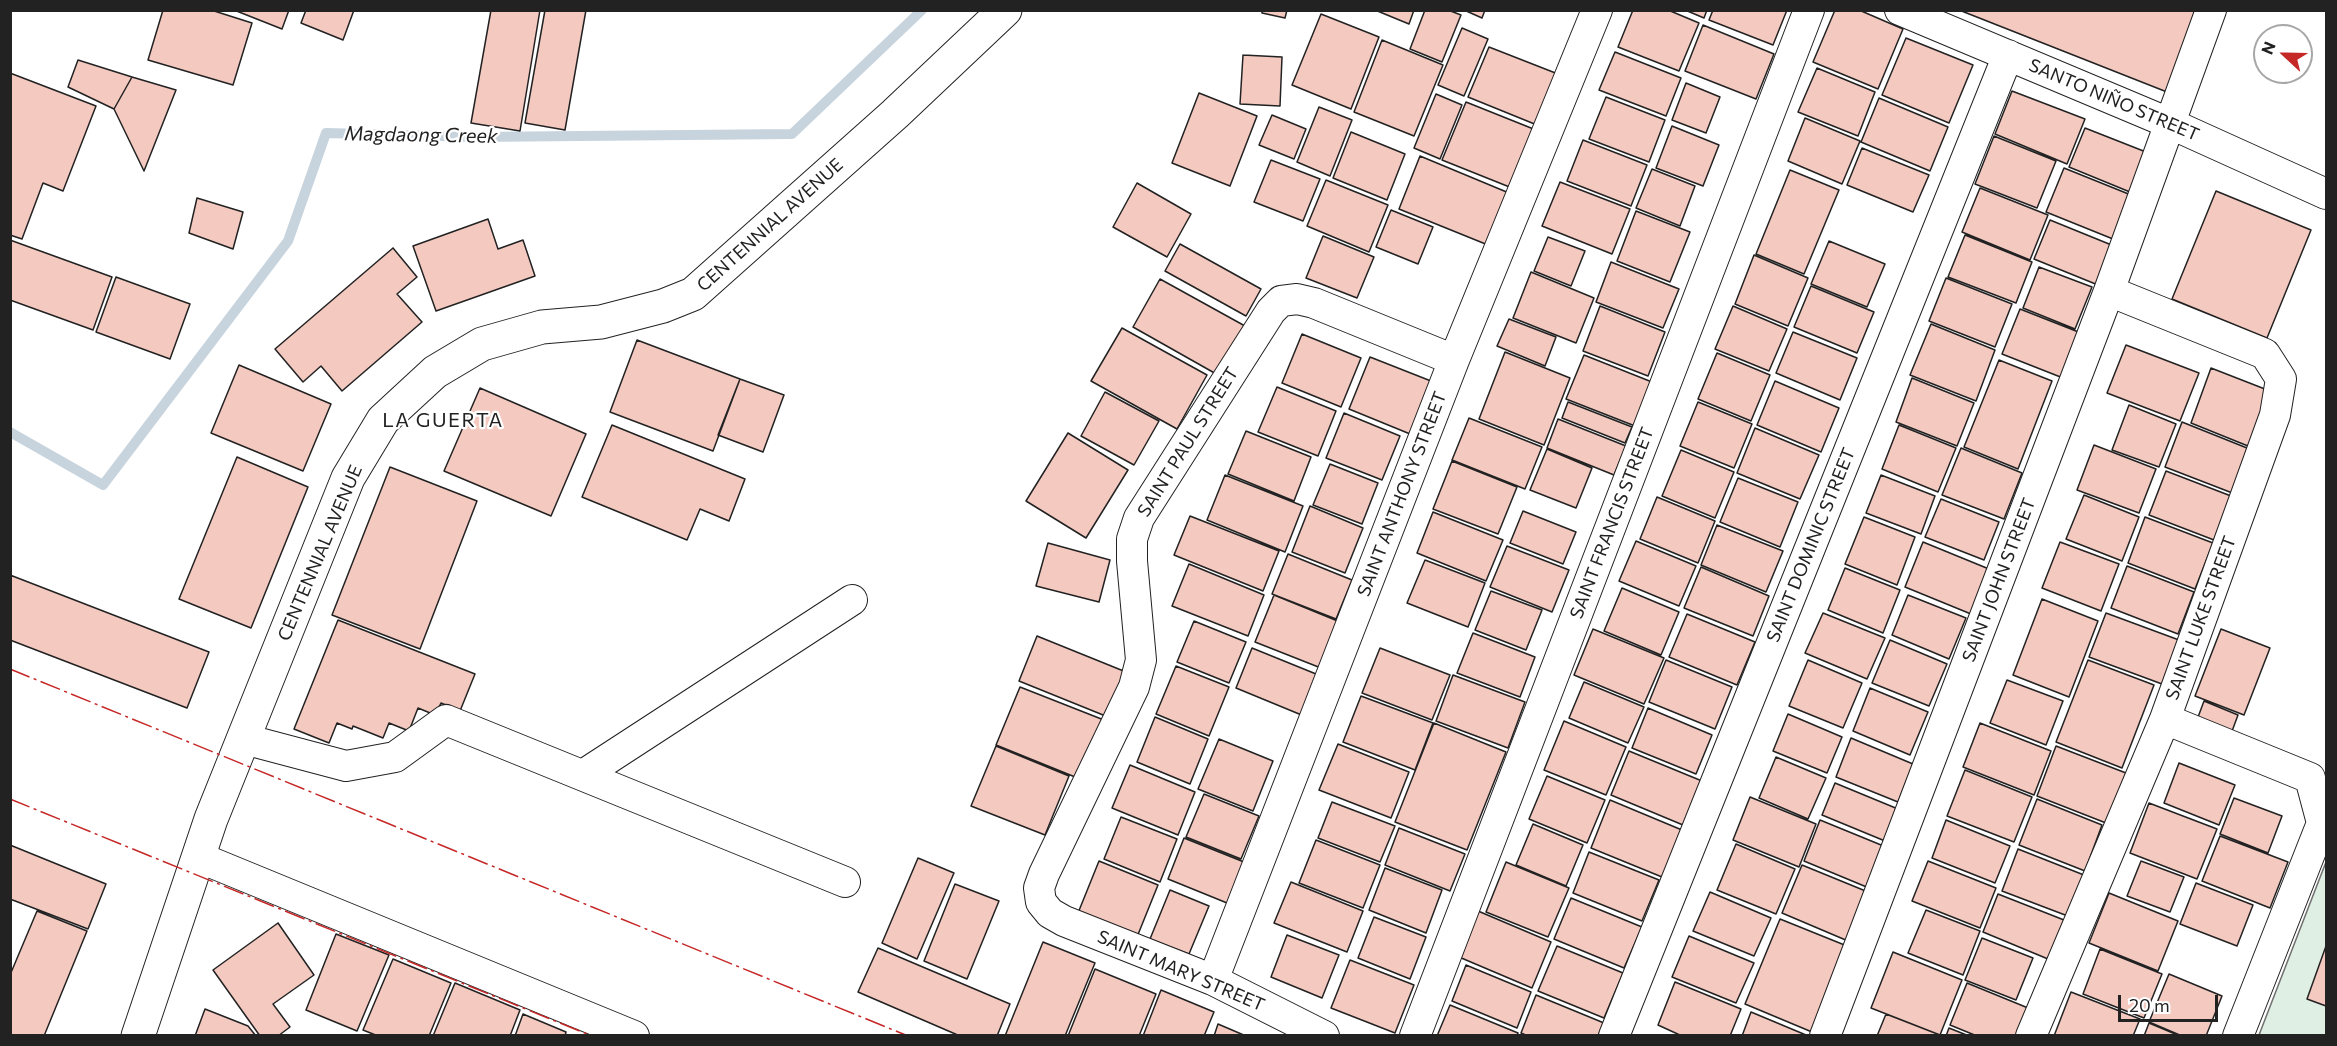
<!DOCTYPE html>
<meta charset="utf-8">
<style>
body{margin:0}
#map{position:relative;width:2337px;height:1046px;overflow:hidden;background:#fff;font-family:Commissioner,sans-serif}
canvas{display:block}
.frame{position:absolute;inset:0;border:12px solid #222;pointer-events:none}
.north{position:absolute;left:2253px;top:24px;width:60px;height:60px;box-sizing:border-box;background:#fff;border:2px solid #a7a7a7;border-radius:50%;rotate:292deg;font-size:16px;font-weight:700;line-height:24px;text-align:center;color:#222}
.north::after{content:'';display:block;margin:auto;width:21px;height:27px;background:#c62828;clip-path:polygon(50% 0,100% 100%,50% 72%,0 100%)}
.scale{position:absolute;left:2118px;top:995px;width:100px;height:27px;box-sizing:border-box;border:3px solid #222;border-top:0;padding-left:8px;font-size:18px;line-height:21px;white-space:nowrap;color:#222;-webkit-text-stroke:4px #fff;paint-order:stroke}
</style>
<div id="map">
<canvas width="2337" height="1046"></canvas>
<div class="frame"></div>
<div class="north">N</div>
<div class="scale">20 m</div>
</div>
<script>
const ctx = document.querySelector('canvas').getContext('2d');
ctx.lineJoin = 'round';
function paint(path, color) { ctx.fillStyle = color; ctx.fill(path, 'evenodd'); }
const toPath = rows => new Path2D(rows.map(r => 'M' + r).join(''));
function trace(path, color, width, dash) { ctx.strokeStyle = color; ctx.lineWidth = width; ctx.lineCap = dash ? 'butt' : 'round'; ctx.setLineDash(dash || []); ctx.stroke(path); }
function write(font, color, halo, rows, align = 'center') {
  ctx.font = font + ' Commissioner,sans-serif'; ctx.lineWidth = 4.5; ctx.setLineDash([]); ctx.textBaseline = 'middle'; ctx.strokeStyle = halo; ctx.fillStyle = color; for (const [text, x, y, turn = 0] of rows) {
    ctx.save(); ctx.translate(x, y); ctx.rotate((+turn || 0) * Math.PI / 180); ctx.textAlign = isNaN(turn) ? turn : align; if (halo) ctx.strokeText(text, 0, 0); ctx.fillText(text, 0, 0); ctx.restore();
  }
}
const green = toPath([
 [2326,862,2326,1035,2259,1035,2326,862]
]);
const stream = toPath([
 [10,432,103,485,288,241,326,133,474,137,792,134,922,10]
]);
const building = toPath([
 [163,10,211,10,252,23,233,85,148,60,163,10],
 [234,10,289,10,282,29,234,10],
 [306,10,354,10,343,40,301,23,306,10],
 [491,10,540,10,520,131,471,123,491,10],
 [545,10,586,10,565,130,525,123,545,10],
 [1262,10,1287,10,1285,18,1262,13,1262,10],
 [1375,10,1414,10,1409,24,1375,10],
 [1425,10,1448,10,1461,15,1442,62,1410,49,1425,10],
 [1464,10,1485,10,1482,18,1464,10],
 [1633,10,1668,10,1699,23,1679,71,1618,47,1633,10],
 [1685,10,1707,10,1704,18,1685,10],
 [1713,10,1787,10,1773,45,1709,20,1713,10],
 [1835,10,1859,10,1903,29,1878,89,1813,62,1835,10],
 [1959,10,2201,10,2167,92,1959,10],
 [1321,14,1379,37,1351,109,1292,85,1321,14],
 [1703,25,1774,54,1756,99,1685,71,1703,25],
 [1462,28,1488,39,1464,96,1438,85,1462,28],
 [1906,38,1973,65,1949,123,1882,95,1906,38],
 [1382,40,1443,65,1414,136,1354,112,1382,40],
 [1489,47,1558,74,1537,125,1468,97,1489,47],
 [1615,52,1681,78,1666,116,1599,90,1615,52],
 [1243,55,1282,57,1280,106,1240,104,1243,55],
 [78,60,132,77,114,109,68,87,78,60],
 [1817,68,1875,92,1858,136,1798,112,1817,68],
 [10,73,96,106,63,191,43,183,22,239,10,235,10,73],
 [132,77,176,90,144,171,114,109,132,77],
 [1686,83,1720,97,1706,133,1672,120,1686,83],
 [2012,91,2085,119,2067,164,1995,134,2012,91],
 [1199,93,1257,116,1230,186,1172,163,1199,93],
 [1436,94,1462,105,1440,159,1414,148,1436,94],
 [1606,97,1665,120,1649,162,1589,139,1606,97],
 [1879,98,1948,127,1930,171,1861,142,1879,98],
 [1466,102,1536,130,1512,188,1442,160,1466,102],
 [1319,107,1352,120,1330,176,1297,162,1319,107],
 [1272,115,1306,129,1294,159,1259,145,1272,115],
 [1805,118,1860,141,1842,184,1788,161,1805,118],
 [1672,126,1719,145,1703,186,1656,168,1672,126],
 [2085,128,2146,152,2130,192,2069,167,2085,128],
 [1351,132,1405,154,1387,200,1333,178,1351,132],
 [1994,136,2056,161,2037,208,1975,184,1994,136],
 [1583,140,1647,165,1631,206,1567,181,1583,140],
 [1862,148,1929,175,1913,212,1847,185,1862,148],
 [1420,156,1509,193,1488,245,1399,209,1420,156],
 [1271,160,1320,179,1303,221,1254,202,1271,160],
 [2064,168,2131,195,2113,239,2046,212,2064,168],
 [1652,169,1695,186,1680,226,1636,208,1652,169],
 [1790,170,1839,190,1804,274,1756,254,1790,170],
 [1326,180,1388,205,1369,252,1307,226,1326,180],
 [1560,182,1630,209,1612,254,1542,226,1560,182],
 [1137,183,1191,214,1167,257,1113,227,1137,183],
 [1980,188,2048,215,2030,260,1962,232,1980,188],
 [2216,191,2311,230,2267,338,2172,299,2216,191],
 [197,198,243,212,233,249,189,233,197,198],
 [1391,210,1433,227,1418,264,1376,247,1391,210],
 [1636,211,1690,232,1670,282,1617,261,1636,211],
 [488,219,498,249,523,240,535,276,436,311,413,246,488,219],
 [2050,220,2114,246,2098,285,2034,259,2050,220],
 [1965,235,2032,262,2016,303,1948,277,1965,235],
 [1323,236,1374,257,1357,298,1306,278,1323,236],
 [1548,237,1585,251,1571,286,1534,271,1548,237],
 [10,240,112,277,93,330,10,300,10,240],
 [1829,241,1885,264,1867,307,1811,284,1829,241],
 [1180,244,1261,289,1246,316,1165,271,1180,244],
 [393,248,417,277,397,294,422,322,342,391,321,366,303,382,275,349,393,248],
 [1754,255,1808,278,1788,326,1735,304,1754,255],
 [1611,262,1679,289,1663,328,1596,302,1611,262],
 [2039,267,2092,287,2075,329,2023,308,2039,267],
 [1531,272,1594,298,1576,343,1513,318,1531,272],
 [116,277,190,304,170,359,96,332,116,277],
 [1946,278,2012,304,1995,347,1929,321,1946,278],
 [1160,279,1245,326,1218,375,1133,327,1160,279],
 [1811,286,1874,312,1857,353,1794,327,1811,286],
 [1600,306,1665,332,1648,376,1583,351,1600,306],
 [1733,306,1787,329,1769,371,1715,349,1733,306],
 [2020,309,2081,333,2063,378,2002,354,2020,309],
 [1509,319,1556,337,1545,366,1497,346,1509,319],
 [1931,324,1995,350,1976,401,1910,375,1931,324],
 [1122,328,1207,375,1177,429,1091,381,1122,328],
 [1793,332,1857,358,1840,400,1776,373,1793,332],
 [1302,334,1361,358,1341,407,1282,383,1302,334],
 [637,340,740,379,713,451,610,412,637,340],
 [2126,345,2199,373,2180,421,2107,393,2126,345],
 [1505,352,1570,378,1544,445,1479,419,1505,352],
 [1717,353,1770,375,1751,421,1698,399,1717,353],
 [1584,355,1652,382,1635,426,1566,399,1584,355],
 [1370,357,1436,383,1415,436,1349,409,1370,357],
 [1999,360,2052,381,2018,469,1964,447,1999,360],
 [239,365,331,404,303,471,211,433,239,365],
 [2211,368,2270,391,2248,446,2191,423,2211,368],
 [1912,378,1974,403,1957,446,1896,422,1912,378],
 [740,379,784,395,763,452,718,435,740,379],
 [1775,381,1839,408,1821,452,1757,425,1775,381],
 [1277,387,1336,411,1318,456,1258,432,1277,387],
 [480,388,586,434,551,516,444,471,480,388],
 [1105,392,1159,421,1134,465,1081,436,1105,392],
 [1568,402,1632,427,1625,443,1562,418,1568,402],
 [1698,402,1752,424,1734,468,1680,446,1698,402],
 [2129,405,2176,424,2159,467,2112,450,2129,405],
 [1344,413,1400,436,1382,480,1326,458,1344,413],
 [1469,418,1542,447,1525,489,1452,460,1469,418],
 [1558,419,1626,446,1614,475,1547,448,1558,419],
 [2182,422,2252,450,2235,494,2165,467,2182,422],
 [612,425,745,479,729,521,700,509,687,540,582,497,612,425],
 [1899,425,1956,448,1938,492,1882,469,1899,425],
 [1755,428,1819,455,1800,499,1737,473,1755,428],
 [1246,431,1311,457,1294,501,1228,474,1246,431],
 [1068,433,1128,470,1086,538,1026,501,1068,433],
 [2094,445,2156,469,2139,513,2077,490,2094,445],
 [1961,448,2022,473,2004,519,1942,495,1961,448],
 [1547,449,1592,468,1576,508,1530,490,1547,449],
 [1681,450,1734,472,1715,518,1662,496,1681,450],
 [237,457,308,487,251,628,179,599,237,457],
 [1452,461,1517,487,1498,534,1433,509,1452,461],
 [1330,464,1378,483,1362,524,1313,505,1330,464],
 [390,467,477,501,420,649,332,615,390,467],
 [2166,471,2231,496,2214,540,2149,515,2166,471],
 [1225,475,1303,506,1285,552,1207,520,1225,475],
 [1881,475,1935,496,1921,534,1866,513,1881,475],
 [1738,478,1798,502,1780,547,1720,522,1738,478],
 [2084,495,2139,517,2122,561,2066,539,2084,495],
 [1657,497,1715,521,1698,563,1640,539,1657,497],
 [1941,499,1999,522,1984,560,1925,537,1941,499],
 [1310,506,1363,528,1345,573,1292,552,1310,506],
 [1523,511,1576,532,1563,564,1510,543,1523,511],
 [1433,512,1503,540,1486,581,1417,553,1433,512],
 [1190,516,1279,551,1263,591,1174,555,1190,516],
 [1864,517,1915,537,1897,585,1845,564,1864,517],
 [2145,517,2213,543,2195,589,2128,563,2145,517],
 [1717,525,1783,551,1766,592,1701,565,1717,525],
 [1636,541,1696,566,1679,606,1619,581,1636,541],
 [1923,542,1989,569,1971,614,1905,587,1923,542],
 [2060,542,2119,564,2101,611,2042,588,2060,542],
 [1048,543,1110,560,1099,602,1036,586,1048,543],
 [1507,546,1569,570,1552,612,1490,587,1507,546],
 [1288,554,1352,580,1336,619,1272,594,1288,554],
 [1425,560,1485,583,1468,627,1407,603,1425,560],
 [1189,564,1264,595,1248,636,1172,606,1189,564],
 [2127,566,2194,592,2178,634,2111,608,2127,566],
 [1701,567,1769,596,1753,636,1684,608,1701,567],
 [1845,568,1900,590,1883,633,1828,610,1845,568],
 [10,575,209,652,187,708,10,640,10,575],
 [1622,588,1679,612,1661,655,1604,631,1622,588],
 [1491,591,1542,610,1526,650,1475,630,1491,591],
 [1274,595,1345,624,1326,670,1255,642,1274,595],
 [1908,595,1966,618,1949,659,1892,635,1908,595],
 [2042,599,2098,621,2069,697,2013,675,2042,599],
 [1823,613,1885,638,1867,679,1805,653,1823,613],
 [2106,613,2179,640,2162,684,2089,657,2106,613],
 [1687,614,1755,642,1737,685,1669,657,1687,614],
 [338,620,475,674,460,711,441,703,435,715,418,708,409,731,389,723,383,738,353,726,352,729,337,723,329,743,294,729,338,620],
 [1194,621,1246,642,1229,683,1177,662,1194,621],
 [1593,629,1664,658,1644,704,1574,675,1593,629],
 [2221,629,2270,648,2244,715,2195,696,2221,629],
 [1473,633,1535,657,1520,697,1457,673,1473,633],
 [1037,636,1131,674,1113,719,1019,681,1037,636],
 [1890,640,1947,664,1929,706,1872,683,1890,640],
 [1252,648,1321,676,1304,716,1236,688,1252,648],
 [1380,648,1450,675,1432,720,1362,693,1380,648],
 [1666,660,1732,687,1715,729,1649,702,1666,660],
 [1808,660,1862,683,1843,728,1789,706,1808,660],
 [2088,660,2154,685,2122,768,2056,742,2088,660],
 [1176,666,1229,687,1209,736,1156,714,1176,666],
 [1453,675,1525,702,1508,748,1436,721,1453,675],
 [2007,680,2063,701,2046,745,1990,723,2007,680],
 [1584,682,1644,707,1628,743,1569,718,1584,682],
 [1020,687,1109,722,1085,781,996,745,1020,687],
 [1870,688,1928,712,1910,755,1853,731,1870,688],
 [1361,696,1433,723,1415,770,1343,742,1361,696],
 [2204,701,2238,715,2228,742,2194,728,2204,701],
 [1648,708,1712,735,1696,774,1632,748,1648,708],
 [1788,714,1842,737,1827,773,1773,751,1788,714],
 [1155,717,1208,739,1190,784,1137,762,1155,717],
 [1564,721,1626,747,1606,795,1544,770,1564,721],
 [1434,723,1506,752,1467,850,1395,822,1434,723],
 [1980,723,2051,751,2034,795,1963,767,1980,723],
 [1851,738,1913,764,1898,802,1836,777,1851,738],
 [1219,739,1273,761,1253,811,1198,789,1219,739],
 [1338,744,1409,772,1391,818,1319,790,1338,744],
 [996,746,1069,776,1045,835,971,806,996,746],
 [2056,746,2126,773,2106,823,2037,796,2056,746],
 [1629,751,1702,781,1683,825,1611,795,1629,751],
 [1776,757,1826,778,1808,819,1759,798,1776,757],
 [2179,763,2235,785,2219,825,2164,803,2179,763],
 [1130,765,1195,792,1178,835,1112,808,1130,765],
 [1965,770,2032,797,2014,842,1947,816,1965,770],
 [1547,776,1605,800,1587,843,1529,819,1547,776],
 [1835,783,1898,809,1885,841,1822,815,1835,783],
 [1204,794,1259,816,1241,859,1186,837,1204,794],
 [1750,797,1816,824,1799,867,1733,840,1750,797],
 [2234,798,2282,816,2268,853,2220,834,2234,798],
 [2037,799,2102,825,2085,871,2019,845,2037,799],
 [1610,800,1682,830,1662,877,1591,848,1610,800],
 [1332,802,1395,826,1380,862,1318,838,1332,802],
 [2149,803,2217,829,2197,879,2130,853,2149,803],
 [1121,817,1177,839,1160,882,1104,859,1121,817],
 [1820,820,1886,847,1869,888,1804,861,1820,820],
 [1946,820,2010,846,1995,883,1932,858,1946,820],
 [1533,824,1583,845,1566,886,1516,865,1533,824],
 [1399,828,1465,854,1450,891,1385,865,1399,828],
 [2220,836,2288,862,2270,908,2202,881,2220,836],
 [1184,838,1249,864,1232,905,1168,879,1184,838],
 [1316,840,1380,865,1363,908,1299,883,1316,840],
 [1736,844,1795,869,1776,914,1717,890,1736,844],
 [10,845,106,884,88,929,10,899,10,845],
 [2018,849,2089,877,2073,918,2002,891,2018,849],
 [1589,852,1659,880,1642,921,1573,893,1589,852],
 [918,858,954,873,917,959,882,943,918,858],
 [1099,861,1158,885,1137,937,1078,913,1099,861],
 [1928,861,1996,888,1980,928,1912,901,1928,861],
 [2141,861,2184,877,2170,912,2127,896,2141,861],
 [1506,862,1569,888,1548,937,1486,912,1506,862],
 [1802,865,1868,892,1848,941,1782,913,1802,865],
 [1385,868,1442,890,1426,933,1369,910,1385,868],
 [1291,882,1363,911,1347,952,1274,923,1291,882],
 [2196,883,2253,905,2237,946,2180,924,2196,883],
 [955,884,999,901,967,979,924,961,955,884],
 [1170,890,1209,906,1189,954,1150,939,1170,890],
 [1710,892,1771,918,1754,956,1693,931,1710,892],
 [2109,893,2178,921,2158,971,2089,943,2109,893],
 [1998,894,2064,920,2048,959,1983,932,1998,894],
 [1571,898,1642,927,1624,968,1554,939,1571,898],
 [1926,910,1980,931,1963,975,1908,953,1926,910],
 [37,911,87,931,44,1036,10,1036,10,975,37,911],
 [1478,911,1551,942,1532,988,1459,957,1478,911],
 [1374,917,1426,937,1410,979,1358,958,1374,917],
 [1780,919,1847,946,1812,1032,1745,1004,1780,919],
 [278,923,314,975,273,1004,290,1027,278,1036,260,1036,213,970,278,923],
 [336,934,389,955,357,1031,306,1010,336,934],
 [1287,935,1339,955,1322,998,1271,977,1287,935],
 [1689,936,1754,963,1736,1003,1672,977,1689,936],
 [1982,938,2033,958,2016,1000,1965,980,1982,938],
 [1043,942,1095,963,1065,1036,1005,1036,1043,942],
 [1557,946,1623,973,1604,1018,1538,991,1557,946],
 [2326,946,2326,1006,2307,999,2326,946],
 [878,948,1010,1004,997,1036,960,1036,858,992,878,948],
 [2100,949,2162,974,2144,1018,2083,994,2100,949],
 [1893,952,1962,980,1940,1035,1871,1008,1893,952],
 [393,959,451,983,429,1036,378,1036,363,1030,393,959],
 [1350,960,1414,985,1395,1033,1331,1008,1350,960],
 [1466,965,1531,992,1517,1028,1452,1001,1466,965],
 [1095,969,1156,994,1139,1036,1068,1036,1095,969],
 [2169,974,2222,996,2206,1036,2182,1036,2149,1022,2169,974],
 [1675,982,1741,1009,1730,1036,1682,1036,1658,1025,1675,982],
 [455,983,520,1010,510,1036,433,1036,455,983],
 [1967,983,2033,1010,2023,1036,1977,1036,1950,1025,1967,983],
 [1161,990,1214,1012,1204,1036,1143,1036,1161,990],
 [2071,992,2140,1019,2133,1036,2054,1036,2071,992],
 [1536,995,1604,1023,1598,1036,1528,1036,1521,1033,1536,995],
 [1450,1005,1518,1033,1517,1036,1437,1036,1450,1005],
 [205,1009,248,1026,256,1036,195,1036,205,1009],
 [1751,1012,1806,1035,1805,1036,1742,1036,1751,1012],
 [523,1014,566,1032,565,1036,515,1036,523,1014],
 [1886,1014,1940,1035,1940,1036,1877,1036,1886,1014],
 [2149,1023,2180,1036,2144,1036,2149,1023],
 [1218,1024,1246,1036,1214,1036,1218,1024],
 [1949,1028,1969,1036,1946,1036,1949,1028]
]);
const minor = toPath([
 [1900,10,2169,123,2326,194],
 [2165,719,2310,778,2322,823,2238,1036],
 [244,739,346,766,395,757,446,720,845,882],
 [583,775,852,600],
 [198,857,634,1036],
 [1213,980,1454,360,1597,10],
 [1324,1036,1213,980,1064,921,1050,913,1041,902,1039,888,1044,874,1134,687,1141,660,1132,561,1132,539,1139,518,1271,311,1281,301,1297,299,1314,303,1454,360],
 [1415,1036,1809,10],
 [1614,1036,2008,55],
 [1825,1036,2109,291,2211,10],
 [2031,1036,2165,719,2275,415,2281,379,2265,354,2109,291]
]);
const tertiary = toPath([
 [138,1036,211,819,348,478,383,420,435,372,482,344,542,327,601,322,663,306,693,294,895,114,1005,10]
]);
const power = toPath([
 [10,669,908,1036],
 [10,799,592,1036]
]);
const streetNames = [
 ["SANTO NIÑO STREET",2114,100,23],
 ["CENTENNIAL AVENUE",770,225,-42],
 ["SAINT PAUL STREET",1188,442,-58],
 ["SAINT ANTHONY STREET",1402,494,-69],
 ["SAINT FRANCIS STREET",1612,523,-69],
 ["SAINT DOMINIC STREET",1811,545,-68],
 ["CENTENNIAL AVENUE",320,553,-67],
 ["SAINT JOHN STREET",1999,580,-69],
 ["SAINT LUKE STREET",2201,618,-70],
 ["SAINT MARY STREET",1181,971,23]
];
const waterNames = [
 ["Magdaong Creek",421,135,1]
];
const neighbourhoodNames = [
 ["LA GUERTA",443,420]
];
paint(green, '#e0efe3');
trace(green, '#6f6f6f', 1.5);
trace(stream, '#c7d3dd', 10);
paint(building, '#f3c9c0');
trace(building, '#222', 1.5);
trace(minor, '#222', 32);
trace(tertiary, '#222', 35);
trace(minor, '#fff', 30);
trace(tertiary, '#fff', 33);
trace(power, '#c62828', 1.5, [21, 4.5, 3, 4.5]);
write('18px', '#222', '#fff', streetNames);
write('italic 20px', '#222', '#fff', waterNames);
ctx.letterSpacing = '1.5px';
write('20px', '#222', '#fff', neighbourhoodNames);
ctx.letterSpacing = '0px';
</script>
